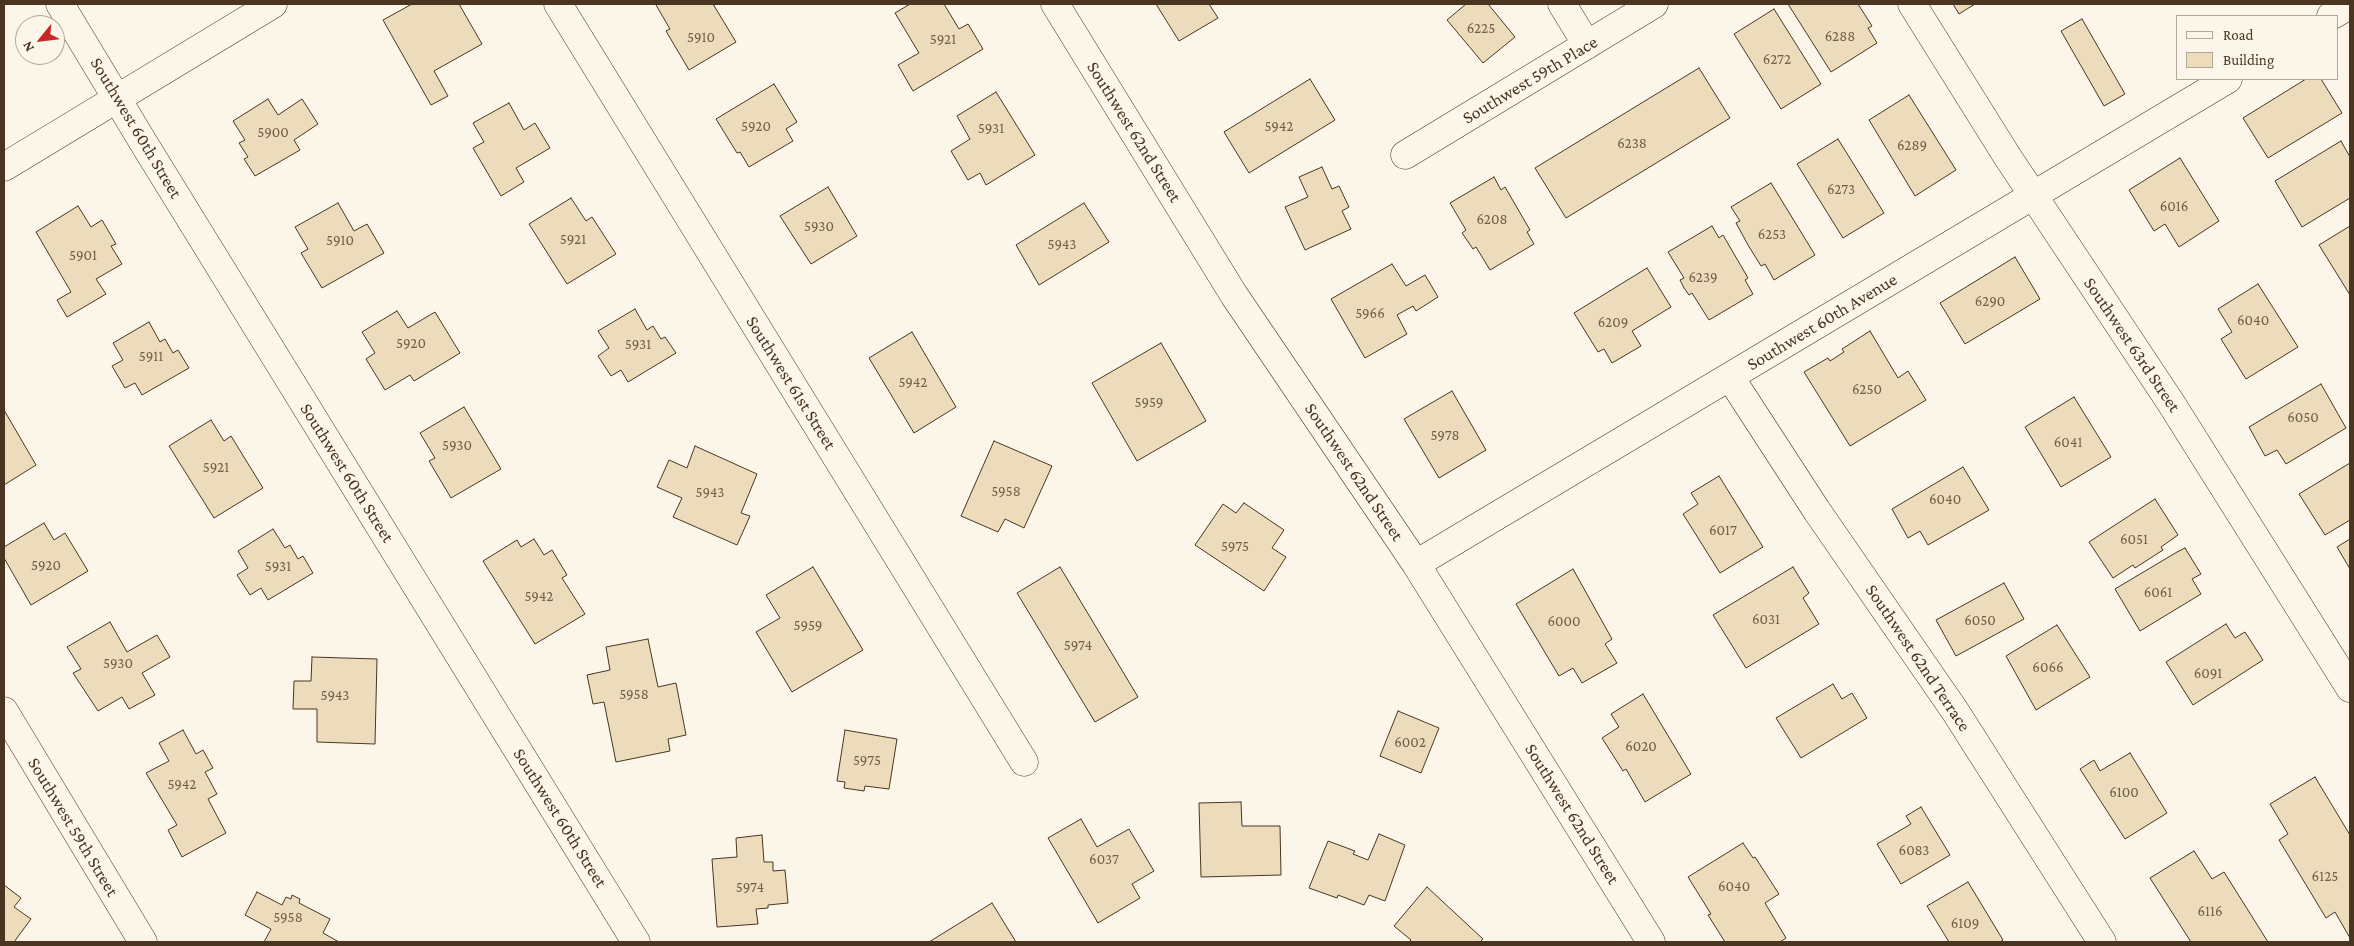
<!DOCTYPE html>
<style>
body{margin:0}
#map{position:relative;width:2354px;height:946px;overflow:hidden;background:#fbf6e9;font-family:"Crimson Pro",serif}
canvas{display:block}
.frame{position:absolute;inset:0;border:5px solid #4a3520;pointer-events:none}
.legend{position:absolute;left:2176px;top:15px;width:162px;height:65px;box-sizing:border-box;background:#fbf6e9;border:1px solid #b4a999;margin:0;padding:6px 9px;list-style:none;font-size:15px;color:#4a3520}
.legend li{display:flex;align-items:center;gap:10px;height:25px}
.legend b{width:25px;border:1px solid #b4a999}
.north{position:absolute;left:15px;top:15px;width:50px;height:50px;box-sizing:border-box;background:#fbf6e9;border:1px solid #b4a999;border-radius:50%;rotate:241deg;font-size:14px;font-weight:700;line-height:20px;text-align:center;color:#4a3520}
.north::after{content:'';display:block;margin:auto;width:18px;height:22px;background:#c62828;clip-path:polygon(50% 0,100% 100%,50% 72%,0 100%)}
</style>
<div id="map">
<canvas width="2354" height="946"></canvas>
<div class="frame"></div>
<ul class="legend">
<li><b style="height:6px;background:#fbf6e9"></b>Road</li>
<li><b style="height:14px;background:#ecdcbc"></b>Building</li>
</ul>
<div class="north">N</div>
</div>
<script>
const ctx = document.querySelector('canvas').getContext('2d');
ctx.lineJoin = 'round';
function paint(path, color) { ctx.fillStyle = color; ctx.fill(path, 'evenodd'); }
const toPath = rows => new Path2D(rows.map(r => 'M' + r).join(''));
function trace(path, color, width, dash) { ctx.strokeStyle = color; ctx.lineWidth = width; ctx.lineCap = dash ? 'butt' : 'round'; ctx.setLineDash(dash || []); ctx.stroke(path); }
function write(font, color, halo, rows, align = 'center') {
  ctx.font = font + ' "Crimson Pro",serif'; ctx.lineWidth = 4; ctx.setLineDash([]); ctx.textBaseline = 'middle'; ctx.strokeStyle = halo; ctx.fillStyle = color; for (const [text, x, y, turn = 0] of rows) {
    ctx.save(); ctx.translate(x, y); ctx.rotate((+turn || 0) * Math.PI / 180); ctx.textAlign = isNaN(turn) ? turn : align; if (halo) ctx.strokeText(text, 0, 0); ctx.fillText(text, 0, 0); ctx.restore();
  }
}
const building = toPath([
 [412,4,459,4,482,44,434,71,448,96,431,105,383,20,412,4],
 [658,4,713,4,736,42,689,70,666,31,670,29,656,5,658,4],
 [910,4,944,4,959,29,968,24,983,49,913,91,898,65,919,53,895,13,910,4],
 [1156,4,1209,4,1218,18,1179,41,1156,4],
 [1466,4,1488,4,1515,37,1483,63,1447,20,1466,4],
 [1788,4,1858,4,1872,26,1868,28,1877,43,1831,72,1788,4],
 [1953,4,1975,4,1959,14,1953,4],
 [1774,9,1821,84,1781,109,1734,34,1774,9],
 [2082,19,2125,94,2104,106,2061,31,2082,19],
 [1699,68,1730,118,1566,218,1535,168,1699,68],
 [1310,79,1335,120,1249,173,1224,132,1310,79],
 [2306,79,2321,79,2342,113,2268,158,2243,118,2306,79],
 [774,84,797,122,786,129,793,141,749,167,740,152,737,153,716,119,774,84],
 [996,92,1035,155,986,185,980,173,968,180,951,151,970,139,957,116,996,92],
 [1909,95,1956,170,1915,196,1869,120,1909,95],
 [268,99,278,115,302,99,318,124,294,140,300,150,255,176,244,159,248,157,239,143,245,140,233,121,268,99],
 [509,103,524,130,535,123,550,148,516,168,524,182,501,196,473,148,484,142,473,123,509,103],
 [1838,139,1884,213,1843,238,1797,164,1838,139],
 [2341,141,2350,157,2350,198,2302,227,2275,181,2341,141],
 [2180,158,2219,221,2179,247,2165,224,2154,231,2129,190,2180,158],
 [1322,167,1332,189,1339,186,1349,207,1342,211,1351,229,1305,250,1285,207,1308,197,1299,177,1322,167],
 [1494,177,1501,190,1505,187,1530,230,1527,232,1534,244,1490,270,1476,247,1473,249,1462,233,1466,230,1450,203,1494,177],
 [1771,183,1815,255,1774,280,1765,264,1761,266,1748,245,1736,223,1740,221,1731,207,1771,183],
 [828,187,857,236,811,264,780,216,828,187],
 [571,198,586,221,592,217,616,254,567,284,529,224,571,198],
 [338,203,354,231,367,224,384,253,322,288,301,253,308,249,295,227,338,203],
 [1084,203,1109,242,1039,285,1016,245,1084,203],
 [78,206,91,227,102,220,116,244,111,246,122,264,96,279,106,294,67,317,57,300,71,292,36,232,78,206],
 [1712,226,1719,238,1723,235,1748,278,1745,280,1753,294,1709,320,1692,293,1689,295,1684,288,1680,280,1684,278,1668,252,1712,226],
 [2350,226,2350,295,2319,245,2350,226],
 [2015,257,2040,299,1965,344,1940,303,2015,257],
 [1392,264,1406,286,1425,275,1438,297,1416,311,1413,306,1397,315,1407,334,1365,358,1331,299,1392,264],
 [1647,268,1671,307,1632,331,1641,346,1612,363,1604,349,1598,352,1574,313,1647,268],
 [2258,284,2298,347,2246,379,2221,339,2232,332,2218,309,2258,284],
 [635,309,647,330,653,326,661,339,665,337,676,353,628,382,621,370,611,376,598,356,609,348,598,331,635,309],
 [397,311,408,328,435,312,460,353,414,381,410,375,385,390,366,359,375,353,362,332,397,311],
 [149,322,160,342,165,339,173,353,178,350,189,368,142,395,135,383,125,388,112,366,123,360,113,343,149,322],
 [1870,331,1898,378,1908,371,1926,400,1850,446,1804,372,1828,358,1830,361,1844,352,1842,349,1870,331],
 [912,332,956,407,914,433,869,358,912,332],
 [1161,343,1206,421,1137,461,1092,383,1161,343],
 [2321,384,2346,428,2286,464,2277,450,2265,456,2249,427,2321,384],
 [1452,391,1486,450,1439,478,1404,419,1452,391],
 [2074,397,2111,457,2061,487,2025,427,2074,397],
 [464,407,501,469,451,498,429,461,435,458,420,433,464,407],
 [4,410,36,465,4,485,4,410],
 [211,420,224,441,231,436,263,488,214,518,169,446,211,420],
 [994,441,1052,466,1024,528,1005,519,998,532,961,516,994,441],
 [695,446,757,474,741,513,750,516,737,545,673,517,682,498,657,487,669,460,687,468,695,446],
 [2350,463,2350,520,2325,535,2299,494,2350,463],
 [1963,467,1989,510,1928,545,1920,531,1908,538,1892,509,1963,467],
 [1719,476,1763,547,1720,573,1683,514,1698,504,1691,493,1719,476],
 [2155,499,2178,535,2161,547,2163,550,2135,568,2133,565,2113,578,2089,542,2155,499],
 [1244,503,1284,530,1272,548,1286,557,1264,591,1195,545,1223,504,1236,513,1244,503],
 [44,523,54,540,65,533,88,571,31,605,4,558,4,547,44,523],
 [273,529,285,548,290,545,298,559,303,556,313,573,268,600,261,588,250,595,237,575,248,568,238,551,273,529],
 [534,539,544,555,552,550,567,575,562,578,585,614,535,644,483,561,517,540,521,547,534,539],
 [2350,539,2350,569,2337,547,2350,539],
 [2185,548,2201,574,2192,579,2201,594,2140,631,2115,589,2177,552,2185,548],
 [813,567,863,650,792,692,756,632,780,618,766,595,813,567],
 [1060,567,1138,697,1095,722,1017,593,1060,567],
 [1793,567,1809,593,1803,598,1819,624,1746,668,1713,615,1793,567],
 [1573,569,1612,639,1605,644,1617,663,1582,683,1573,668,1559,676,1516,604,1573,569],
 [2004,583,2024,619,1956,656,1936,620,2004,583],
 [110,622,127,652,157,635,170,657,142,673,155,695,129,709,122,697,98,711,73,673,81,669,67,647,110,622],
 [2226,624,2235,638,2245,632,2263,660,2193,705,2166,662,2226,624],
 [2057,625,2090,677,2036,710,2006,656,2057,625],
 [648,639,658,687,676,683,686,735,668,739,670,751,616,762,604,702,593,704,587,675,610,670,606,647,648,639],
 [312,657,377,659,375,744,317,742,317,709,293,709,294,681,311,681,312,657],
 [1833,684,1842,699,1852,693,1867,718,1801,758,1776,718,1833,684],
 [1643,694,1691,774,1645,802,1626,769,1623,771,1602,738,1619,727,1611,714,1643,694],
 [1398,711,1439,728,1421,773,1380,756,1398,711],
 [183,730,196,754,203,750,213,768,205,772,217,794,208,799,226,833,182,857,168,830,177,825,146,773,169,761,159,743,183,730],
 [845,730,897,739,889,789,865,786,864,791,844,788,845,782,837,781,845,730],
 [2130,753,2167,813,2125,839,2080,769,2094,760,2100,771,2130,753],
 [2315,777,2350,835,2350,938,2335,912,2326,918,2279,840,2288,834,2270,804,2315,777],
 [1241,802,1242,826,1280,826,1281,875,1201,877,1199,803,1241,802],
 [1921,807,1950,855,1901,884,1877,844,1911,824,1906,816,1921,807],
 [1081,819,1097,847,1129,829,1154,871,1132,884,1140,898,1098,923,1048,838,1081,819],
 [1379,834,1405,845,1385,901,1369,895,1364,905,1338,895,1337,898,1309,888,1328,841,1355,851,1353,854,1368,860,1379,834],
 [762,835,764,862,773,862,773,871,785,870,788,903,768,905,768,908,756,909,758,924,717,927,712,859,737,857,736,838,762,835],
 [1743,843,1753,858,1755,857,1779,894,1765,903,1786,938,1780,942,1725,942,1708,915,1711,914,1688,877,1743,843],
 [2194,851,2212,879,2224,872,2268,942,2191,942,2150,878,2194,851],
 [1968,882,2003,940,2000,942,1949,942,1927,906,1968,882],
 [4,885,21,898,14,907,31,919,14,942,4,942,4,885],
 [1427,887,1483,939,1480,942,1409,942,1411,940,1394,926,1427,887],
 [257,892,282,905,286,897,291,899,292,895,300,899,299,903,330,919,323,933,339,942,264,942,271,929,245,915,257,892],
 [992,903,1016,942,929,942,992,903]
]);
const minor = toPath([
 [60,4,143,142,636,942],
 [558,4,1024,762],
 [1055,4,1234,295,1416,564,1651,942],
 [1562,4,1587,45],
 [1912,4,2007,156,2171,403,2350,688],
 [2331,16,2350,5],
 [1405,155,1654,4],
 [4,167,273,4],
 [1730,377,1817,511,1955,711,2102,942],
 [1416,564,2228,79],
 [4,711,143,942]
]);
const numberNames = [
 ["6225",1481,28],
 ["6288",1840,36],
 ["5910",701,37],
 ["5921",943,39],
 ["6272",1777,59],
 ["5920",756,126],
 ["5942",1279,126],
 ["5931",991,128],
 ["5900",273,132],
 ["6238",1632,143],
 ["6289",1912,145],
 ["6273",1841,189],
 ["6016",2174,206],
 ["6208",1492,219],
 ["5930",819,226],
 ["6253",1772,234],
 ["5921",573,239],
 ["5910",340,240],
 ["5943",1062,244],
 ["5901",83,255],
 ["6239",1703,277],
 ["6290",1990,301],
 ["5966",1370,313],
 ["6040",2253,320],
 ["6209",1613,322],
 ["5920",411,343],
 ["5931",638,344],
 ["5911",151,356],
 ["5942",913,382],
 ["6250",1867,389],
 ["5959",1149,402],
 ["6050",2303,417],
 ["5978",1445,435],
 ["6041",2068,442],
 ["5930",457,445],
 ["5921",216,467],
 ["5958",1006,491],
 ["5943",710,492],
 ["6040",1945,499],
 ["6017",1723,530],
 ["6051",2134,539],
 ["5975",1235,546],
 ["5920",46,565],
 ["5931",278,566],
 ["6061",2158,592],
 ["5942",539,596],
 ["6031",1766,619],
 ["6050",1980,620],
 ["6000",1564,621],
 ["5959",808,625],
 ["5974",1078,645],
 ["5930",118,663],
 ["6066",2048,667],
 ["6091",2208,673],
 ["5958",634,694],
 ["5943",335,695],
 ["6002",1410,742],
 ["6020",1641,746],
 ["5975",867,760],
 ["5942",182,784],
 ["6100",2124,792],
 ["6083",1914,850],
 ["6037",1104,859],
 ["6125",2325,876],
 ["6040",1734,886],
 ["5974",750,887],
 ["6116",2210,911],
 ["5958",288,917],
 ["6109",1965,923]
];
const streetNames = [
 ["Southwest 59th Place",1530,80,-31],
 ["Southwest 60th Street",136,128,59],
 ["Southwest 62nd Street",1134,132,58],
 ["Southwest 60th Avenue",1822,322,-31],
 ["Southwest 63rd Street",2132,345,56],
 ["Southwest 61st Street",791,383,58],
 ["Southwest 62nd Street",1354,472,56],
 ["Southwest 60th Street",347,473,58],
 ["Southwest 62nd Terrace",1918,658,56],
 ["Southwest 62nd Street",1572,814,58],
 ["Southwest 60th Street",560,818,58],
 ["Southwest 59th Street",73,827,59]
];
paint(building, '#ecdcbc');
trace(building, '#4a3520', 1);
trace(minor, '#4a3520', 29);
trace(minor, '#fbf6e9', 28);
write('15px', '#725f47', null, numberNames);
write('18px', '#4a3520', '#fbf6e9', streetNames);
</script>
